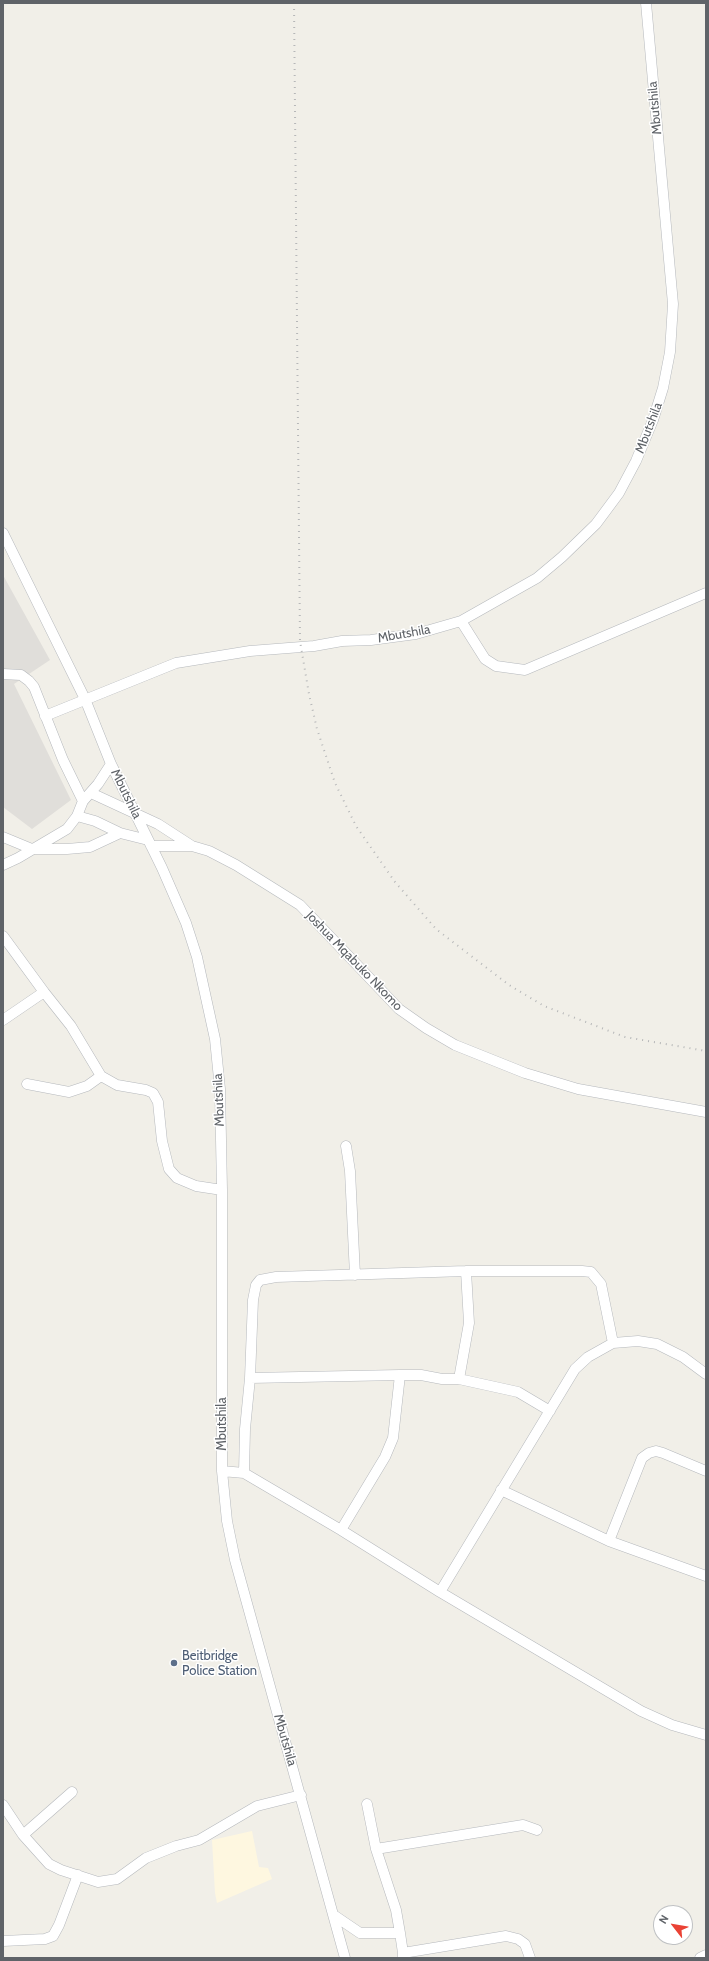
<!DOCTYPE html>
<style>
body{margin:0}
#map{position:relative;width:709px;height:1961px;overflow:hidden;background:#f1efe8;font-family:Cabin,sans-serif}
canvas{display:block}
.frame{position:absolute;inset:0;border:4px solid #5f6368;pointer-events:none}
.north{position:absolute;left:653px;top:1905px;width:40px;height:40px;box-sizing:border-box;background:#fff;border:1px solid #bfc1c3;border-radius:50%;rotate:301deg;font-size:11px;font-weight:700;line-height:16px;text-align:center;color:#5f6368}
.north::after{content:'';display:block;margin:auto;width:14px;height:18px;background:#ea4335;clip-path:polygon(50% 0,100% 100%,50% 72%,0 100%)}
</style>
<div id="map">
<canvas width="709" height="1961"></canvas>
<div class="frame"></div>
<div class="north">N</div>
</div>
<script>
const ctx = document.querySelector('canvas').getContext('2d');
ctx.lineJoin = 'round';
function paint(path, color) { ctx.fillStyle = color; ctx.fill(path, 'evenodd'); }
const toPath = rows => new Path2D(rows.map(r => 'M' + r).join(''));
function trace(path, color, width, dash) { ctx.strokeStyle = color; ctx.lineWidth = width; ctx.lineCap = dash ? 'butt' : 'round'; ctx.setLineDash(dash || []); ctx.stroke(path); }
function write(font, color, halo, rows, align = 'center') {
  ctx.font = font + ' Cabin,sans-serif'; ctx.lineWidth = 3; ctx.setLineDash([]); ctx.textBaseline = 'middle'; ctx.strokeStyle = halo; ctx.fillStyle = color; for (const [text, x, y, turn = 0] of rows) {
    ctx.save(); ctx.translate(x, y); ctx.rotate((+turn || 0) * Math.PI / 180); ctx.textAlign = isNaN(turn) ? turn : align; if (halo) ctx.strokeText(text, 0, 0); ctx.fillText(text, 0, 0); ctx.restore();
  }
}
const commercial = toPath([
 [252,1831,259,1867,268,1868,272,1879,217,1903,215,1893,212,1840]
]);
const industrial = toPath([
 [3,575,50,660,14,684,71,800,32,829,3,807]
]);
const minor = toPath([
 [3,533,85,699,111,764,162,868,186,923,197,957,215,1039,220,1089,222,1190,222,1471,227,1521,235,1560,345,1958],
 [461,621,485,659,496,666,525,670,706,593],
 [3,674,21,675,29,681,34,687,63,760,83,801],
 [45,716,176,663,250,651,314,646,342,641,371,640,416,634,461,621,537,578,562,557,596,524,619,493,636,461,653,420,663,388,670,352,673,304,646,3],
 [91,793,158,824,192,846,209,851,236,865,300,905,399,1009,426,1028,455,1045,525,1073,578,1089,706,1112],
 [77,816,95,821,120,833],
 [3,837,32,849,67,849,90,847,120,833,148,840],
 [151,846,192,846],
 [3,865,18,858,67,829,77,816,83,801,98,784,111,764],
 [3,936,44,992,3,1020],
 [101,1076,117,1085,146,1090,153,1093,158,1102,162,1141,169,1169,177,1178,196,1186,222,1190],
 [27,1084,69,1092,87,1086,101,1076,71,1026,44,992],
 [346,1146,350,1171,355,1275],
 [250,1378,400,1375],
 [459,1379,469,1323,466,1271],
 [222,1471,244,1473,341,1530,440,1592,641,1711,672,1725,706,1735],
 [244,1473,245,1429,250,1378,253,1300,256,1285,260,1280,276,1277,466,1271,582,1271,591,1272,601,1284,613,1343],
 [501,1490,609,1541,706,1576],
 [341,1530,385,1457,393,1438,400,1375,421,1375,442,1379,459,1379,518,1392,550,1411],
 [609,1541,642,1458,649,1453,656,1451,663,1453,706,1471],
 [440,1592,575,1369,588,1357,613,1343,638,1341,657,1344,683,1357,706,1374],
 [367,1804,376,1849,396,1910,400,1933],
 [3,1805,23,1835,49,1864,61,1870,98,1882,117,1879,146,1858,176,1846,199,1840,257,1806,301,1795],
 [23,1835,72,1792],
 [376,1849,523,1825,537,1830],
 [335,1916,360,1933,400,1933,403,1953],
 [3,1941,45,1939,53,1936,59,1925,78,1875],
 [403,1958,403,1953,506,1936,518,1939,525,1944,530,1958],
 [700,1958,706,1955]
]);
const rail = toPath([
 [294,3,300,641,309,694,317,729,335,783,356,826,395,882,436,929,509,985,544,1006,625,1037,706,1051]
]);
const markers = [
 [174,1663,4,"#5c6f8a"]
];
const streetNames = [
 ["Mbutshila",655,108,-95],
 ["Mbutshila",649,428,-69],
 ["Mbutshila",404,634,-10],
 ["Mbutshila",126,794,64],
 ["Joshua Mqabuko Nkomo",354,961,46],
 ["Mbutshila",219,1100,-92],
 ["Mbutshila",222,1424,-90],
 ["Mbutshila",285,1740,74]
];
const serviceNames = [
 ["Beitbridge",182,1656],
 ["Police Station",182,1671]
];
paint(commercial, '#fef7e0');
paint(industrial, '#e0deda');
trace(minor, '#b5b8bc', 11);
trace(minor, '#fff', 10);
trace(rail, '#b6b7b8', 2, [1, 5]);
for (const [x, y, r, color] of markers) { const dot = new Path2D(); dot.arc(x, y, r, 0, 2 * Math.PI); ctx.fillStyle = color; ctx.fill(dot); trace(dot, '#fff', 1.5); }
write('13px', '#5f6368', '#fff', streetNames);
write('13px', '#4e5e75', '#fff', serviceNames, 'left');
</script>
